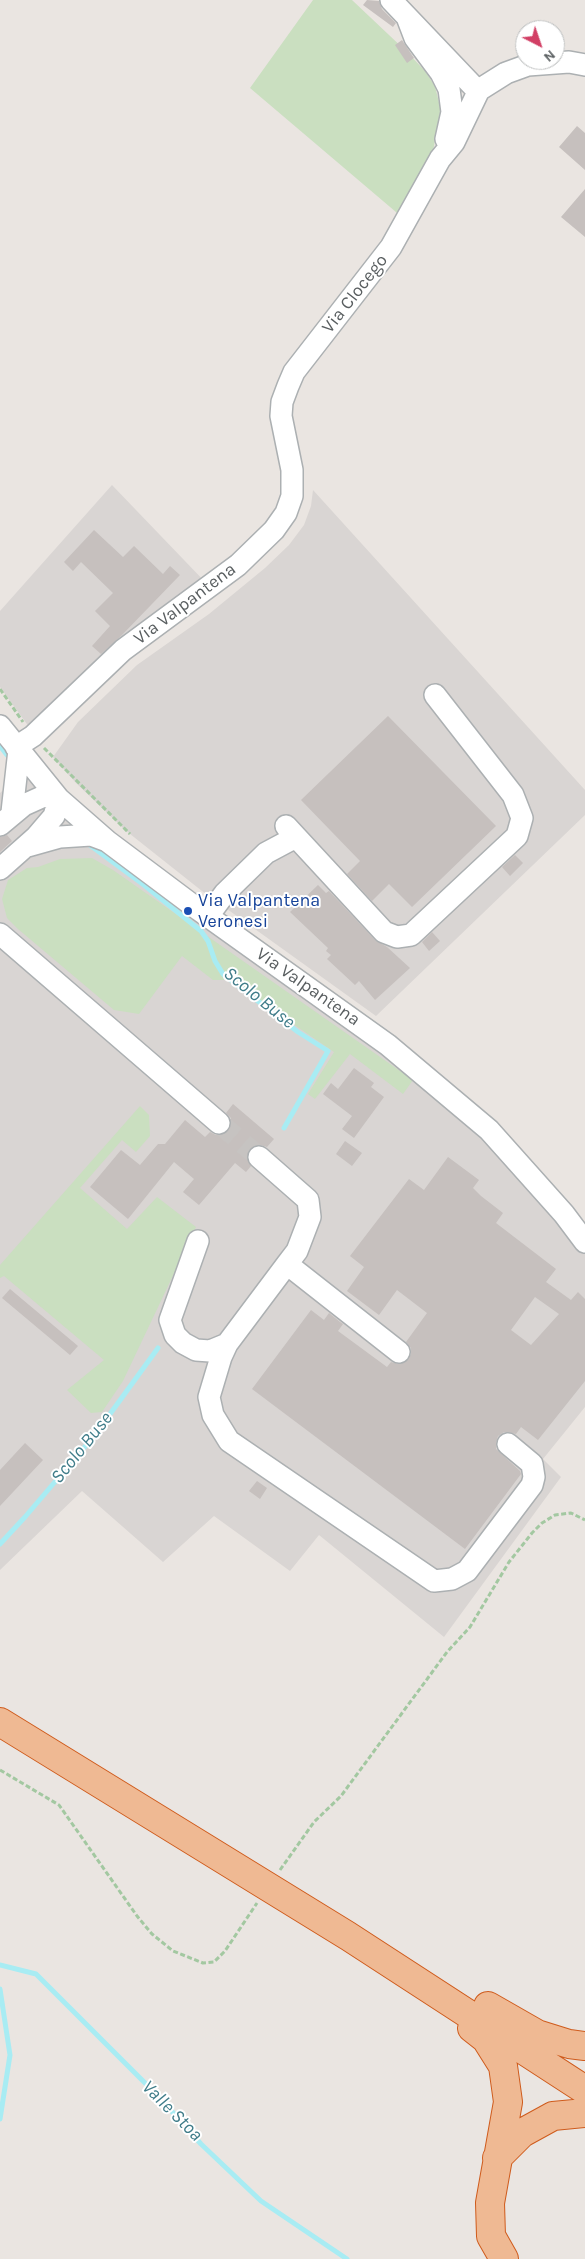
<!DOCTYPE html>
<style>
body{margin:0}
#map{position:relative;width:585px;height:2259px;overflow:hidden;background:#eae5e1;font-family:Karla,sans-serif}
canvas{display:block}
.north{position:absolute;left:515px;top:20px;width:50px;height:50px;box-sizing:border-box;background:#fff;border:1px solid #bdbfbf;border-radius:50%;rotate:139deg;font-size:14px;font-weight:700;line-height:20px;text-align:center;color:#595e60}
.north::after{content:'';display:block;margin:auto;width:18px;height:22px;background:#d23f65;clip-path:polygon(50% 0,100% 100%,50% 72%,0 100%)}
</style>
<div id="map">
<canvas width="585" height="2259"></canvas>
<div class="north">N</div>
</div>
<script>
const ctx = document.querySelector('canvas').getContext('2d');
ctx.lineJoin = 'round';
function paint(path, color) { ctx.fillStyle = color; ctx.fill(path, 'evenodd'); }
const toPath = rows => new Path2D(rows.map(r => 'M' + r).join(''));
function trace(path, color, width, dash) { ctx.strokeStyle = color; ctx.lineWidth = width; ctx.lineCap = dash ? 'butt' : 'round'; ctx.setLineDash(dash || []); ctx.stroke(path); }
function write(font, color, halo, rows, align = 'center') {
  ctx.font = font + ' Karla,sans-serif'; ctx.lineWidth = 4; ctx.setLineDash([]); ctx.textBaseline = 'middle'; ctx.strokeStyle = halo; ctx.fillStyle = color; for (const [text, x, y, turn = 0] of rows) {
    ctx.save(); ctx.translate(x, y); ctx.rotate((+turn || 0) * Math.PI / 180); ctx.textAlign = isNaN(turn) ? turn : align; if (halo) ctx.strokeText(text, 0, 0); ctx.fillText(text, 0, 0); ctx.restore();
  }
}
const industrial = toPath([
 [112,485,208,585,37,738,0,687,0,611],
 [313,490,585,790,585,815,376,1016,202,891,125,830,76,783,53,757,78,722,137,665,209,614,265,568,289,545,304,525,311,506],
 [26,769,106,852,185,914,420,1082,475,1128,534,1189,585,1253,585,1407,543,1459,561,1477,444,1637,319,1535,290,1571,214,1516,163,1562,82,1491,0,1570,0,793]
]);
const green = toPath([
 [313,0,352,0,407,52,425,71,435,86,441,111,428,176,403,218,250,88],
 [92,858,113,870,413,1080,403,1094,350,1054,315,1099,308,1094,334,1052,229,980,213,980,182,956,139,1014,114,1010,18,929,7,918,2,899,8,880,27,868,38,867,60,859],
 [140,1106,149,1115,150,1136,136,1152,122,1140,80,1188,127,1229,157,1197,196,1227,123,1381,102,1412,91,1413,67,1390,104,1360,4,1276,0,1278,0,1265]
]);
const stream = toPath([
 [0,746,7,755],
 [87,843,144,885,201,931,208,941,215,961,223,974,298,1032,328,1051,284,1128],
 [0,1544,25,1517,94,1436,158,1348],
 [0,1965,36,1974,159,2097,201,2144,261,2201,347,2259],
 [0,1989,10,2055,0,2119]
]);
const building = toPath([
 [367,0,379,1,382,9,396,23,393,27,363,5],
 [402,40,414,58,407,63,395,45],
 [577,126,585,133,585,170,559,147],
 [585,189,585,237,561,217],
 [94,530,123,557,134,546,163,574,170,566,180,575,122,635,101,654,92,646,110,626,95,611,113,593,81,562,73,571,64,562],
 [388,716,496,826,412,907,389,884,372,901,347,874,360,861,301,800],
 [7,835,12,841,0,852,0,837],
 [515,855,523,863,510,876,502,867],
 [318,885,326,893,329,891,375,940,387,947,410,968,375,1000,359,981,355,985,327,959,331,955,326,951,328,948,290,912],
 [432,932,440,941,429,951,422,942],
 [354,1068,374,1083,371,1087,384,1097,354,1138,342,1129,352,1116,323,1094,331,1083,338,1089],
 [233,1104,274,1139,267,1147,261,1145,250,1148,247,1155,251,1166,246,1172,235,1163,199,1205,183,1192,194,1179,174,1162,128,1219,90,1187,121,1150,140,1165,158,1144,165,1144,185,1120,205,1137,210,1132,216,1135,224,1135,231,1126,231,1118,226,1113],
 [345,1141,362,1153,352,1166,336,1154],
 [448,1157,479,1180,473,1188,481,1196,503,1213,496,1223,556,1269,546,1282,571,1300,578,1292,585,1299,585,1381,538,1440,521,1427,516,1434,504,1432,498,1436,496,1442,496,1449,520,1471,521,1474,465,1549,252,1389,311,1310,324,1320,329,1313,340,1322,343,1324,338,1331,387,1367,391,1362,398,1364,408,1360,411,1354,411,1348,406,1342,427,1313,397,1290,379,1315,347,1291,364,1267,350,1256,409,1179,424,1190],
 [535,1297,559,1314,531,1345,511,1330],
 [10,1289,78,1346,70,1355,2,1298],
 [25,1443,43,1460,0,1506,0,1470],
 [257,1481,267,1488,260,1499,249,1491]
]);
const minorTunnel = toPath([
 [219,1123,259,1157]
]);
const path = toPath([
 [0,689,23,722],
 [44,748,130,834],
 [0,1770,59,1805,137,1916,152,1934,173,1951,203,1963,214,1962,225,1951,257,1903],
 [280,1870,314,1822,341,1796,447,1652,470,1627,509,1562,532,1533,542,1523,555,1515,571,1513,585,1520]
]);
const minor = toPath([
 [391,0,472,85,479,90],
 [407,17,415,38,441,73,449,89,452,112,446,139],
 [0,726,59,799,107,841,199,910,388,1045,489,1130,564,1214,585,1242],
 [16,747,33,736,123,650,238,565,274,530,286,513,292,496,292,470,281,416,282,402,288,386,294,372,391,247,440,159,454,142,479,90,506,73,528,65,569,62,585,65],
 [12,812,19,750],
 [0,825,24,805,44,796,59,799],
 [286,826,384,932,397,937,411,935,517,836,522,818,513,795,435,695],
 [28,846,60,837,91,835,107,841],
 [0,869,36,837,54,816,59,799],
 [208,916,225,893,266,853,296,837],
 [0,934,219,1123],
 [198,1241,170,1320,175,1335,183,1343,196,1350,210,1351,227,1344,287,1264,297,1251,310,1217,308,1200,259,1157],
 [287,1264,399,1352],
 [227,1344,221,1357,209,1397,213,1415,229,1441,434,1581,452,1579,467,1571,532,1485,534,1477,532,1464,508,1444]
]);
const highway = toPath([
 [0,1722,348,1936,585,2090],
 [488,2006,537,2034,569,2044,585,2046],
 [472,2028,486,2039,503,2066,508,2102,490,2203,491,2236,504,2259],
 [497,2158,522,2133,553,2116,585,2113]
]);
const markers = [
 [188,911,5,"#1a4fb4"]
];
const streetNames = [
 ["Via Clocego",355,294,-52],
 ["Via Valpantena",185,604,-37],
 ["Via Valpantena",308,987,35]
];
const transitNames = [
 ["Via Valpantena",198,901],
 ["Veronesi",198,922]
];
const waterNames = [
 ["Scolo Buse",259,998,39],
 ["Scolo Buse",82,1448,-51],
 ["Valle Stoa",172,2111,45]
];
paint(industrial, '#d9d5d3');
paint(green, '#cadfc0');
trace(stream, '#a8ecf3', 5);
paint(building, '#c6c0be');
trace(minorTunnel, '#c6c3c1', 21, [21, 11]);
trace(minor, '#acb0b2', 24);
trace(highway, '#cf5b1c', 30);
trace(path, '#a3c8a1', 3, [5, 2.5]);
trace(minor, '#fff', 21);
trace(highway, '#efb993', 28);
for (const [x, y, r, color] of markers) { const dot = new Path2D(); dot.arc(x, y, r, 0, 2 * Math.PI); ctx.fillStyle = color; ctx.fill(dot); trace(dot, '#fff', 2); }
write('18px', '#595e60', '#fff', streetNames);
write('18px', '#164399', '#fff', transitNames, 'left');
write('italic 19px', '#407d8a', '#fff', waterNames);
</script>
